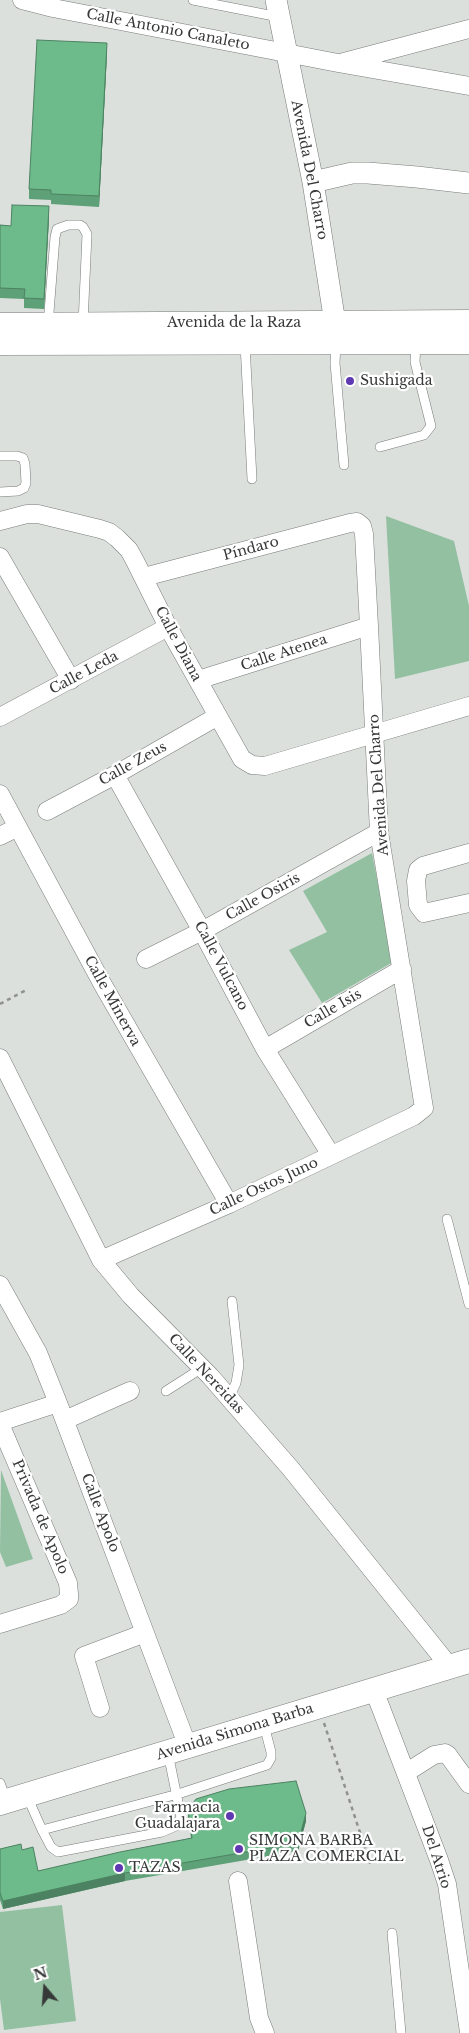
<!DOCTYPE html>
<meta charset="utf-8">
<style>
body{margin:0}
#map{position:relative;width:469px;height:2033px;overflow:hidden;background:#dce0dd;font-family:"Libre Baskerville",serif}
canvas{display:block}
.north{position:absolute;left:20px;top:1963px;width:50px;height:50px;-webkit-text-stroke:4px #fff;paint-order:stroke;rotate:342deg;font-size:14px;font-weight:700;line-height:20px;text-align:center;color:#373938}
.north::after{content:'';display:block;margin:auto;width:18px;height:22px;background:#373938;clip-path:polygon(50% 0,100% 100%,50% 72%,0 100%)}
</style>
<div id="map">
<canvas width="469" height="2033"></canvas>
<div class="north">N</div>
</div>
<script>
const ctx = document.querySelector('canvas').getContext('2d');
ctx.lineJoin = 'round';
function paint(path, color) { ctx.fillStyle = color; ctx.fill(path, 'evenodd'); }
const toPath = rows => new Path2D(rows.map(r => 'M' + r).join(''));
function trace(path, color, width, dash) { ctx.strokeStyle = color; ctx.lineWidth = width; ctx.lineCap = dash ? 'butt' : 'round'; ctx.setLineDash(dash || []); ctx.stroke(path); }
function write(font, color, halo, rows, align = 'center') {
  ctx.font = font + ' "Libre Baskerville",serif'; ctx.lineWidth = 4.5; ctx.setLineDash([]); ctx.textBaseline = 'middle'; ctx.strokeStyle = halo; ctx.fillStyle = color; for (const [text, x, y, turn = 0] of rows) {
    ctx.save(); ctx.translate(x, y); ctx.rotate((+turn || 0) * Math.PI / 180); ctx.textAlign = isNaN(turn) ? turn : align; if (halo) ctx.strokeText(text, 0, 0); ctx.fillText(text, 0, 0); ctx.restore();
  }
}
const green = toPath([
 [386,516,454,541,469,606,469,661,395,679],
 [372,853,393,962,322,1003,289,950,327,932,303,891],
 [1,1470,33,1559,6,1567,0,1552],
 [62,1905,76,2021,4,2030,0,1999,0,1912]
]);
const path = toPath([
 [0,1004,28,989],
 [324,1723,371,1866]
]);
const service = toPath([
 [193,0,279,17],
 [48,325,55,237,57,229,68,225,80,225,83,227,87,234,83,324],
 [245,344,252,479],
 [336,344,335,363,344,465],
 [380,447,424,435,431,426,415,362,416,343],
 [0,456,17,456,23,458,25,464,26,483,24,488,18,491,0,492],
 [447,1219,469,1304],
 [166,1391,202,1368],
 [229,1398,236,1383,239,1365,232,1301],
 [0,1783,6,1799],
 [27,1796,42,1830,178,1794,267,1765,271,1758,271,1752,264,1725],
 [42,1830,51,1847,58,1852,162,1832,176,1826,181,1817,168,1753],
 [392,1933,401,2033]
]);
const minor = toPath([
 [22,0,53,8,338,63,469,86],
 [344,62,469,29],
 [0,521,27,514,38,514,100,529,109,532,117,538,129,550,135,561,168,627,242,759,252,765,265,766,469,706],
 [0,557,71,680],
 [198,680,369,626],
 [0,717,168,627],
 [115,775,202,931,265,1049,331,1155],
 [0,794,103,985,229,1204],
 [47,811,115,775,218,716],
 [0,836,18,827],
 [469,853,423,866,418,870,416,881,418,905,424,913,469,903],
 [146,959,202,931,379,832],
 [265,1049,402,969],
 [0,1058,101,1260,131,1296,210,1376,291,1469,450,1667],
 [101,1260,229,1204,414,1116,424,1108,379,832,369,626,364,534,362,526,357,522,350,523,144,577],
 [0,1285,38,1353,58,1403,188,1747],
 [65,1420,130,1391],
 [0,1422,58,1403],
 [0,1424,68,1583,69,1594,69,1599,61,1605,0,1624],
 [374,1690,439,1860,447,1884,469,2032],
 [100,1708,84,1656,145,1633],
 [407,1772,434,1755,445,1753,448,1755,469,1784],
 [238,1881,259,2018,265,2033]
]);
const tertiary = toPath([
 [276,0,313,182,335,323,336,339],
 [313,182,352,173,368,173,417,177,469,183]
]);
const secondary = toPath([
 [0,325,469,322],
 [0,343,469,342],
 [0,1803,469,1661]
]);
const wall = toPath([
 [107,53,99,207,51,204,51,200,29,199,29,189],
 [49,217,44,309,24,308,24,299,0,298,0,225,11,226],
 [188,1810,306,1821,298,1851,125,1881,3,1909,0,1900,0,1849,22,1850,38,1871,191,1838,188,1818]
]);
const shadedWall = toPath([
 [107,43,107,53,99,207,99,196],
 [49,206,49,217,44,309,44,299],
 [306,1813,306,1821,298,1851,298,1843],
 [125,1873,125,1881,3,1909,3,1901]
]);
const building = toPath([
 [37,40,107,43,99,196,51,194,51,190,29,189,37,40],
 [12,205,49,206,44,299,24,298,25,289,0,288,0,225,11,226,12,205],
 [296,1781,306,1813,298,1843,125,1873,3,1901,0,1893,0,1849,21,1844,22,1850,33,1847,38,1871,120,1852,192,1838,188,1810,196,1799,229,1789,296,1781]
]);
const markers = [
 [350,381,5,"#5e39b1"],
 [230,1816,5,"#5e39b1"],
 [239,1849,5,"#5e39b1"],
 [119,1868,5,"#5e39b1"]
];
const streetNames = [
 ["Calle Antonio Canaleto",168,30,11],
 ["Avenida Del Charro",309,170,79],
 ["Avenida de la Raza",234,323],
 ["Píndaro",251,549,-15],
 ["Calle Diana",178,644,62],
 ["Calle Atenea",284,653,-18],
 ["Calle Leda",84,673,-28],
 ["Calle Zeus",133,764,-29],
 ["Avenida Del Charro",379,785,-94],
 ["Calle Osiris",263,897,-29],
 ["Calle Vulcano",221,966,62],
 ["Calle Minerva",112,1001,61],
 ["Calle Isis",333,1009,-30],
 ["Calle Ostos Juno",264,1187,-25],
 ["Calle Nereidas",206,1374,47],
 ["Calle Apolo",100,1513,69],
 ["Privada de Apolo",40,1517,67],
 ["Avenida Simona Barba",235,1732,-17],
 ["Del Atrio",436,1857,72]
];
const poiNames = [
 ["Sushigada",360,381],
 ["Farmacia",220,1808,"right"],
 ["Guadalajara",220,1824,"right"],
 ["SIMONA BARBA",249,1841],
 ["PLAZA COMERCIAL",249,1857],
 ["TAZAS",129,1868]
];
paint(green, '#92c0a1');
trace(service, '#787c79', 10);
trace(minor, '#787c79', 19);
trace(tertiary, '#787c79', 22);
trace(secondary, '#787c79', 25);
trace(path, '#8f9290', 2.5, [4, 4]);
trace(service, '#fff', 9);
trace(minor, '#fff', 18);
trace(tertiary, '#fff', 21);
trace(secondary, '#fff', 24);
paint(wall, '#5ea077');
paint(shadedWall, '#4c8261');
paint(building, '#6dba8a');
trace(building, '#4c8261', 1);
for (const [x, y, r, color] of markers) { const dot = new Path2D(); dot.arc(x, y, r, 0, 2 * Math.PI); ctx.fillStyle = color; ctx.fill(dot); trace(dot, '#fff', 2); }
write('14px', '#373938', '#fff', streetNames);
write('14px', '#373938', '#fff', poiNames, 'left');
</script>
